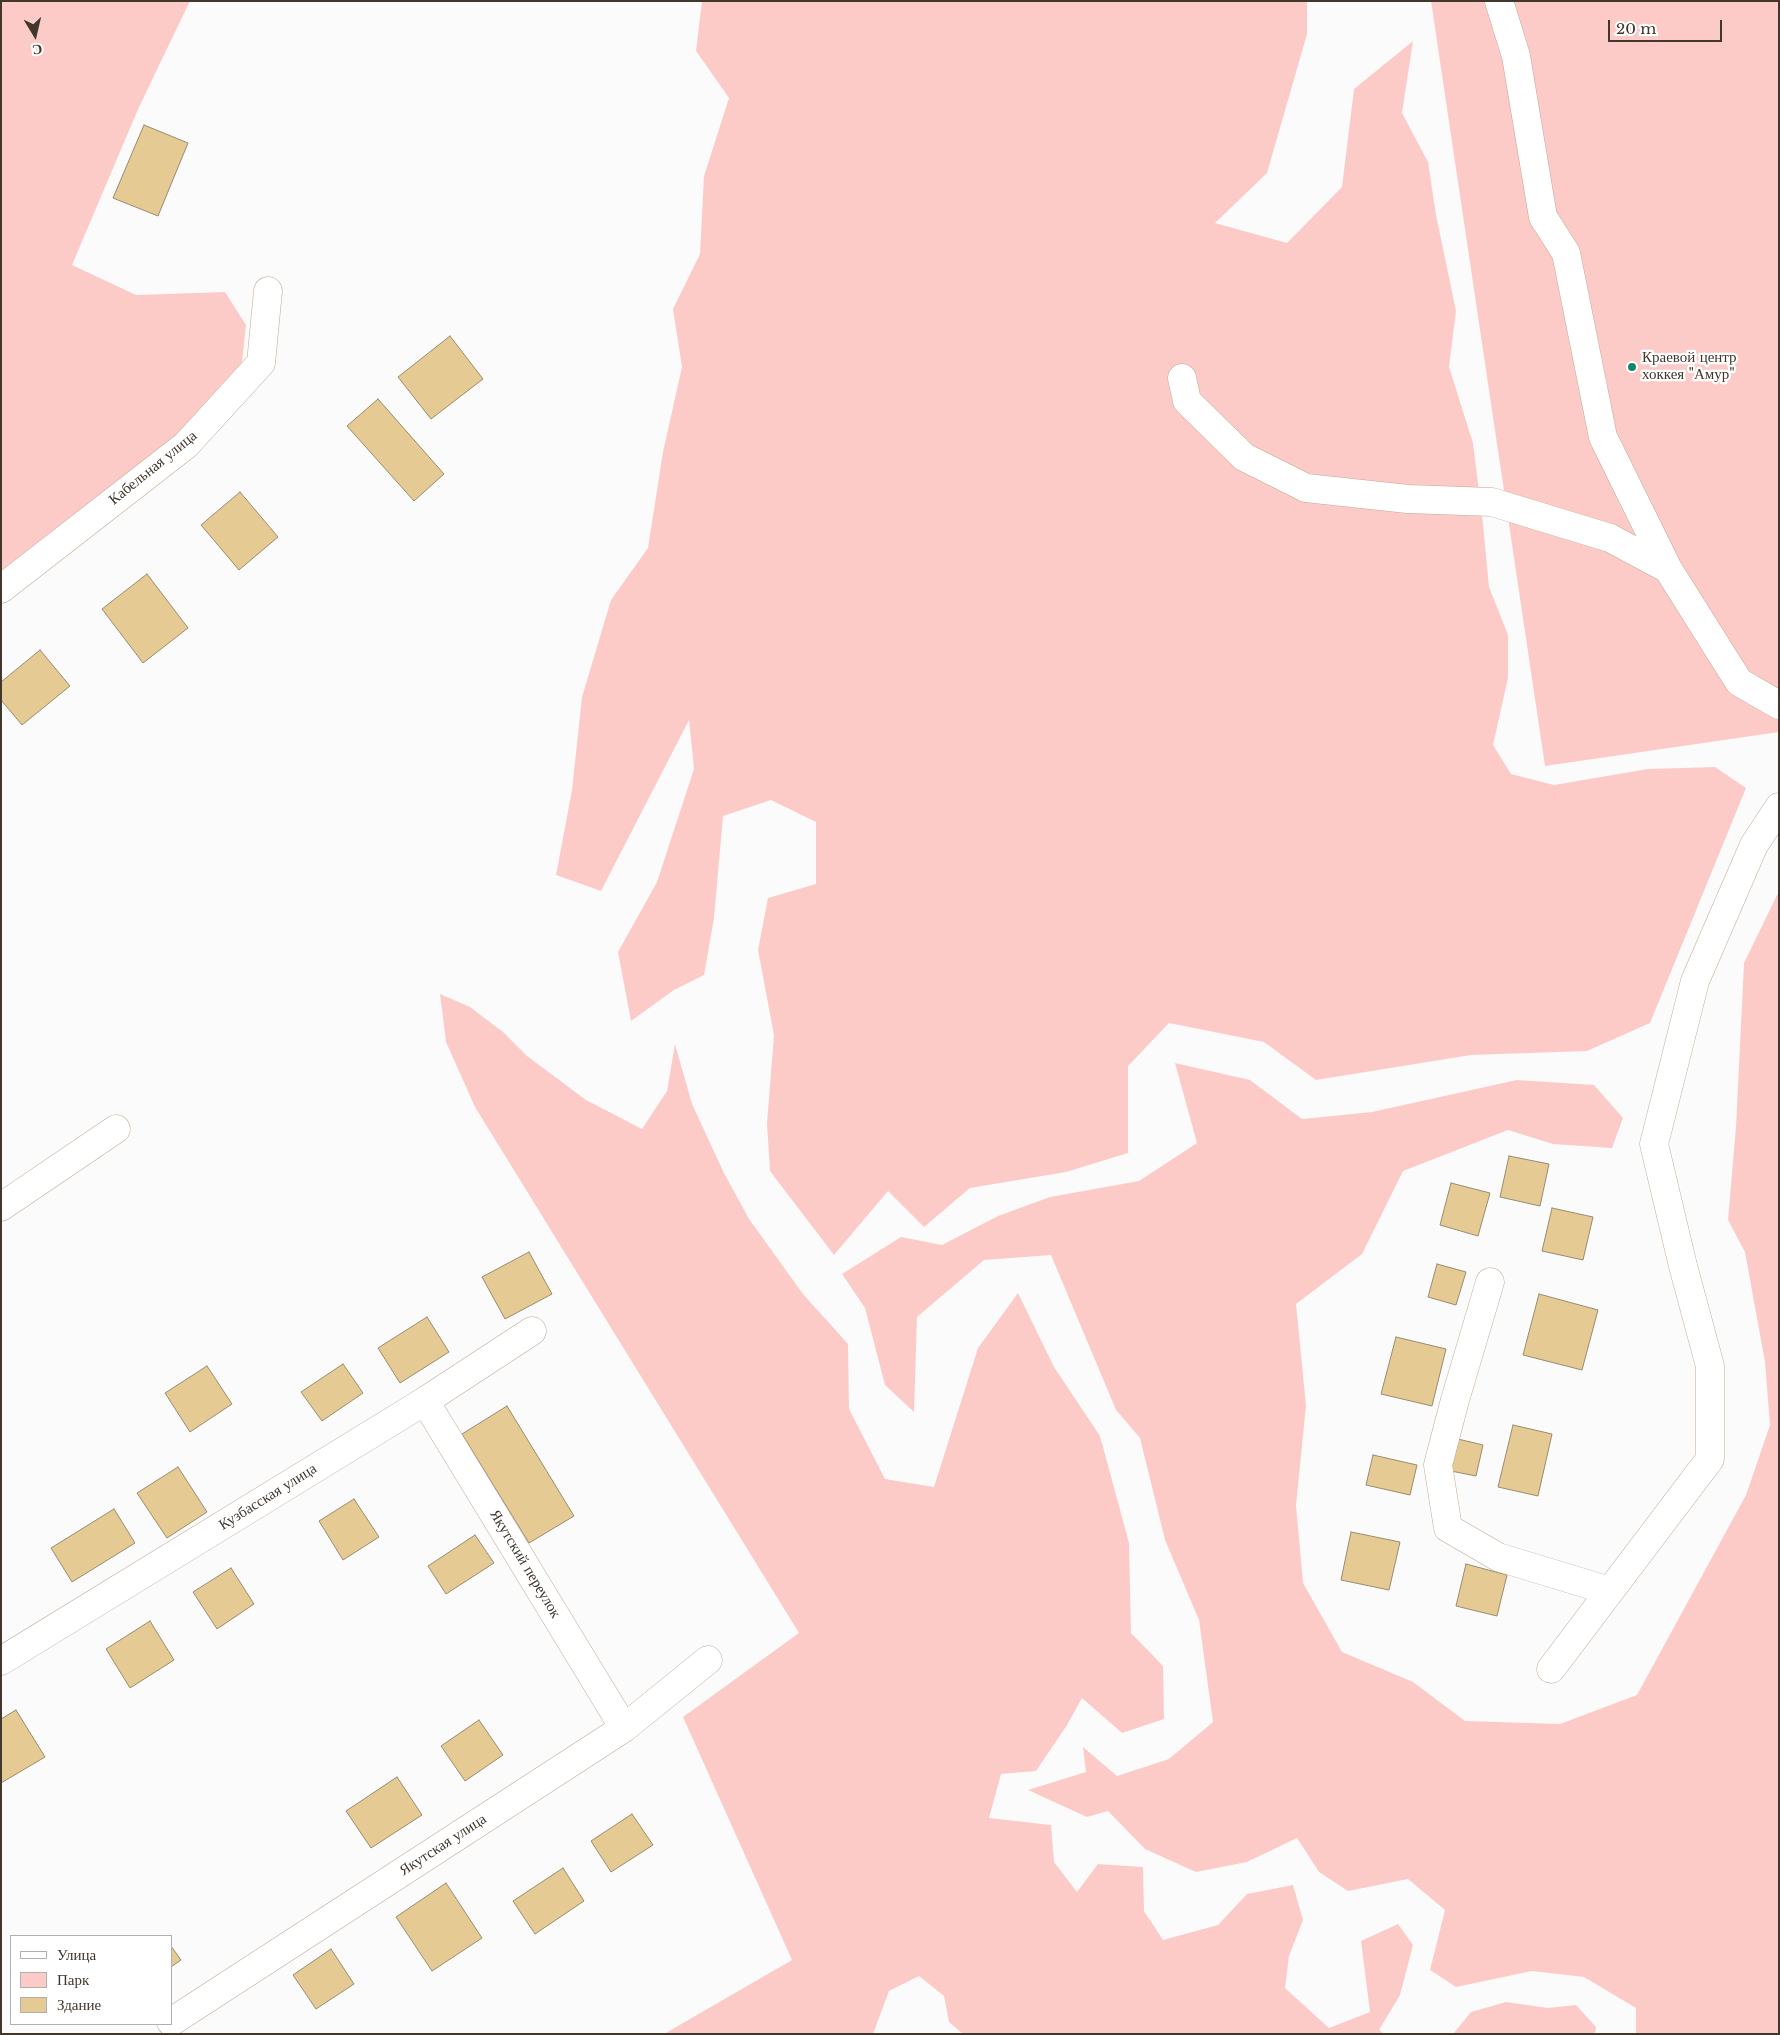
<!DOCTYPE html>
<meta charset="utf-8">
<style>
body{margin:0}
#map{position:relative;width:1780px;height:2035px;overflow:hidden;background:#fbfbfb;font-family:"Libre Baskerville",serif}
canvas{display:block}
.frame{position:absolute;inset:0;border:2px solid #41372d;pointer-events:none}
.legend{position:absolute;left:10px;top:1935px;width:162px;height:90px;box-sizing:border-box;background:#fff;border:1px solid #b3afab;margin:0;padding:6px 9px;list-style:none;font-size:15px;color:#41372d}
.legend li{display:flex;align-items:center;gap:10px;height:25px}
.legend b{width:25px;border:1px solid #b3afab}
.north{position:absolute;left:10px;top:10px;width:50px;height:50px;-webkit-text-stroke:4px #fff;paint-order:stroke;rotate:171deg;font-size:14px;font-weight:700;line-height:20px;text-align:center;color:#41372d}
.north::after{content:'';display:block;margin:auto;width:18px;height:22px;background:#41372d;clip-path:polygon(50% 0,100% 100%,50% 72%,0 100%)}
.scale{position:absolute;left:1608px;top:20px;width:114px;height:22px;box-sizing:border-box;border:2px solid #41372d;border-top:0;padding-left:6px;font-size:15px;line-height:18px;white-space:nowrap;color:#41372d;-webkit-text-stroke:4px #fff;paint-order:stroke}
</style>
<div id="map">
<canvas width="1780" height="2035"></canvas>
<div class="frame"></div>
<ul class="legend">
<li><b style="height:6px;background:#fff"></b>Улица</li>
<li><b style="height:14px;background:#fdcbc7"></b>Парк</li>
<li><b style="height:14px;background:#e5cb93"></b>Здание</li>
</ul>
<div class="north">С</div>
<div class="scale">20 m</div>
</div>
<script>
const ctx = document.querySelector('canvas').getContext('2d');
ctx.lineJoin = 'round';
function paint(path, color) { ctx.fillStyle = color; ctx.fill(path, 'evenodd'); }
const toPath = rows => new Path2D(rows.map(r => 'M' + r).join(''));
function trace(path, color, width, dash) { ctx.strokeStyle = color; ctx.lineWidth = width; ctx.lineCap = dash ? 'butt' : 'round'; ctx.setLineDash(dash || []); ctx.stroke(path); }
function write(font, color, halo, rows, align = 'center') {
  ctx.font = font + ' "Libre Baskerville",serif'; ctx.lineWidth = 4.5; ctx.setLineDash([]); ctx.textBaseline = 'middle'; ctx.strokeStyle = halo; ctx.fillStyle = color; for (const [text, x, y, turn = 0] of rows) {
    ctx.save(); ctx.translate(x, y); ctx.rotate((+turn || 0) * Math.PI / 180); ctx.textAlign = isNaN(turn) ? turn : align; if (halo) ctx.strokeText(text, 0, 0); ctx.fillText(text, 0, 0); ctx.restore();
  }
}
const green = toPath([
 [1,1,190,1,139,107,72,265,136,295,225,292,246,325,242,362,172,440,1,572],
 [702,1,1307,1,1307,34,1267,173,1215,223,1287,243,1342,187,1354,89,1413,41,1402,113,1428,162,1436,215,1456,311,1449,367,1473,443,1483,524,1489,587,1508,635,1508,678,1493,745,1511,774,1554,785,1648,769,1715,767,1746,788,1650,1023,1587,1051,1471,1055,1316,1080,1264,1042,1169,1023,1128,1066,1128,1153,1066,1172,970,1188,924,1227,888,1191,834,1255,770,1171,767,1123,774,1035,758,950,768,898,816,884,816,822,771,800,723,816,714,918,704,975,674,990,631,1021,618,952,657,882,694,769,689,720,601,891,556,875,572,790,582,697,611,600,648,548,663,452,682,367,673,309,700,254,704,176,729,98,696,51],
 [1431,1,1779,1,1779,732,1545,766],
 [1779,891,1779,2034,1636,2034,1636,2008,1584,1977,1532,1971,1456,1987,1430,1970,1445,1910,1408,1879,1348,1891,1319,1872,1297,1838,1247,1862,1196,1872,1145,1849,1108,1811,1087,1817,1028,1790,1086,1772,1083,1747,1117,1776,1169,1759,1213,1722,1199,1620,1165,1540,1140,1438,1116,1410,1051,1255,984,1260,917,1317,914,1412,885,1385,865,1308,842,1274,901,1237,942,1245,998,1216,1050,1197,1139,1181,1197,1143,1175,1063,1250,1080,1302,1119,1372,1112,1517,1080,1594,1085,1623,1118,1612,1148,1553,1144,1508,1130,1403,1171,1362,1254,1296,1304,1306,1406,1296,1505,1303,1583,1342,1652,1413,1682,1465,1721,1560,1724,1637,1695,1746,1495,1770,1425,1765,1362,1745,1252,1728,1220,1736,1127,1744,963],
 [440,994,470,1007,503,1032,527,1056,586,1100,642,1129,667,1091,675,1044,692,1104,724,1173,749,1219,803,1294,848,1344,849,1409,885,1479,934,1487,978,1348,1018,1293,1054,1367,1100,1436,1129,1543,1131,1633,1163,1666,1164,1719,1122,1733,1082,1698,1067,1725,1036,1771,1001,1774,989,1818,1051,1825,1054,1862,1077,1892,1098,1864,1143,1867,1144,1911,1163,1940,1218,1925,1247,1894,1293,1885,1303,1920,1289,1956,1285,1988,1329,2028,1370,2012,1361,1941,1398,1924,1413,1945,1400,1995,1379,2030,1384,2034,963,2034,949,2022,944,1996,919,1976,889,1991,873,2034,664,2034,792,1960,683,1717,799,1633,475,1107,446,1042],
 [1506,2002,1548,2008,1576,2005,1596,2027,1595,2034,1453,2034,1471,2012]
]);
const building = toPath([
 [144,125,188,143,158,216,113,198,144,125],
 [450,336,483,379,431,419,398,377,450,336],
 [378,399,444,474,414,501,347,426,378,399],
 [240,492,278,537,239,570,201,525,240,492],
 [147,574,188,628,143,663,102,609,147,574],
 [40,650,70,686,22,725,1,700,1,682,40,650],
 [1509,1156,1549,1164,1540,1206,1500,1197,1509,1156],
 [1451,1183,1490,1193,1478,1236,1440,1225,1451,1183],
 [1552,1208,1593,1217,1583,1260,1542,1251,1552,1208],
 [529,1252,552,1294,505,1319,482,1277,529,1252],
 [1437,1264,1466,1272,1456,1305,1428,1297,1437,1264],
 [1539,1294,1598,1310,1582,1370,1523,1355,1539,1294],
 [427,1317,449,1352,400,1383,378,1348,427,1317],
 [1396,1337,1446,1349,1432,1406,1381,1394,1396,1337],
 [343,1364,363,1393,322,1421,301,1392,343,1364],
 [207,1366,232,1404,190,1432,165,1393,207,1366],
 [507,1406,574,1516,529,1543,462,1434,507,1406],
 [1513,1425,1552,1434,1538,1496,1498,1487,1513,1425],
 [1458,1439,1483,1445,1476,1476,1451,1471,1458,1439],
 [1373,1455,1417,1465,1410,1495,1366,1485,1373,1455],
 [178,1467,207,1512,167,1538,137,1493,178,1467],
 [354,1499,379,1537,343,1560,319,1521,354,1499],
 [114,1509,135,1543,72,1582,51,1548,114,1509],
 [1351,1532,1400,1542,1389,1590,1341,1580,1351,1532],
 [475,1535,494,1563,446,1594,428,1566,475,1535],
 [1466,1564,1507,1575,1497,1616,1456,1606,1466,1564],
 [231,1568,254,1604,217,1629,193,1592,231,1568],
 [150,1621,174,1660,130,1688,106,1649,150,1621],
 [16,1710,45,1757,1,1783,1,1719,16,1710],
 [479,1720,503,1755,465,1781,441,1746,479,1720],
 [397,1777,422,1815,371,1848,346,1811,397,1777],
 [632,1814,653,1845,611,1872,591,1841,632,1814],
 [563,1868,584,1901,535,1934,513,1901,563,1868],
 [446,1883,482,1938,432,1971,396,1917,446,1883],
 [171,1946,181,1960,171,1967,171,1946],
 [331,1949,354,1984,316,2009,293,1975,331,1949]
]);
const minor = toPath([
 [1499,1,1516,56,1543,217,1566,253,1603,437,1668,569,1739,682,1779,705],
 [1182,378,1187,401,1244,457,1306,488,1408,499,1492,502,1610,538,1668,569],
 [1,589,186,445,261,363,268,291],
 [1,1207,116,1129],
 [1490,1282,1455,1400,1438,1465,1448,1528,1498,1557,1610,1591],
 [425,1401,624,1728],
 [1,1661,425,1401,532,1331],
 [1551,1669,1710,1459,1710,1366,1683,1266,1654,1144,1695,981,1754,845,1779,807],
 [171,2022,624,1728,708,1660]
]);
const markers = [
 [1632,367,5,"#10886a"]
];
const poiNames = [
 ["Краевой центр",1642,358],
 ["хоккея \"Амур\"",1642,375]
];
const streetNames = [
 ["Кабельная улица",153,468,-39],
 ["Кузбасская улица",268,1497,-32],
 ["Якутский переулок",525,1564,59],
 ["Якутская улица",443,1845,-33]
];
paint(green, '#fdcbc7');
paint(building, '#e5cb93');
trace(building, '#998b6f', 1);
trace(minor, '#c2a992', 29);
trace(minor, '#fff', 28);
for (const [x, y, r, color] of markers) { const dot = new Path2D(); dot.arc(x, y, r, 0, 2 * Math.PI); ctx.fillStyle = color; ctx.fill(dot); trace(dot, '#fff', 2); }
write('15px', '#41372d', '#fff', poiNames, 'left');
write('15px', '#41372d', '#fff', streetNames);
</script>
